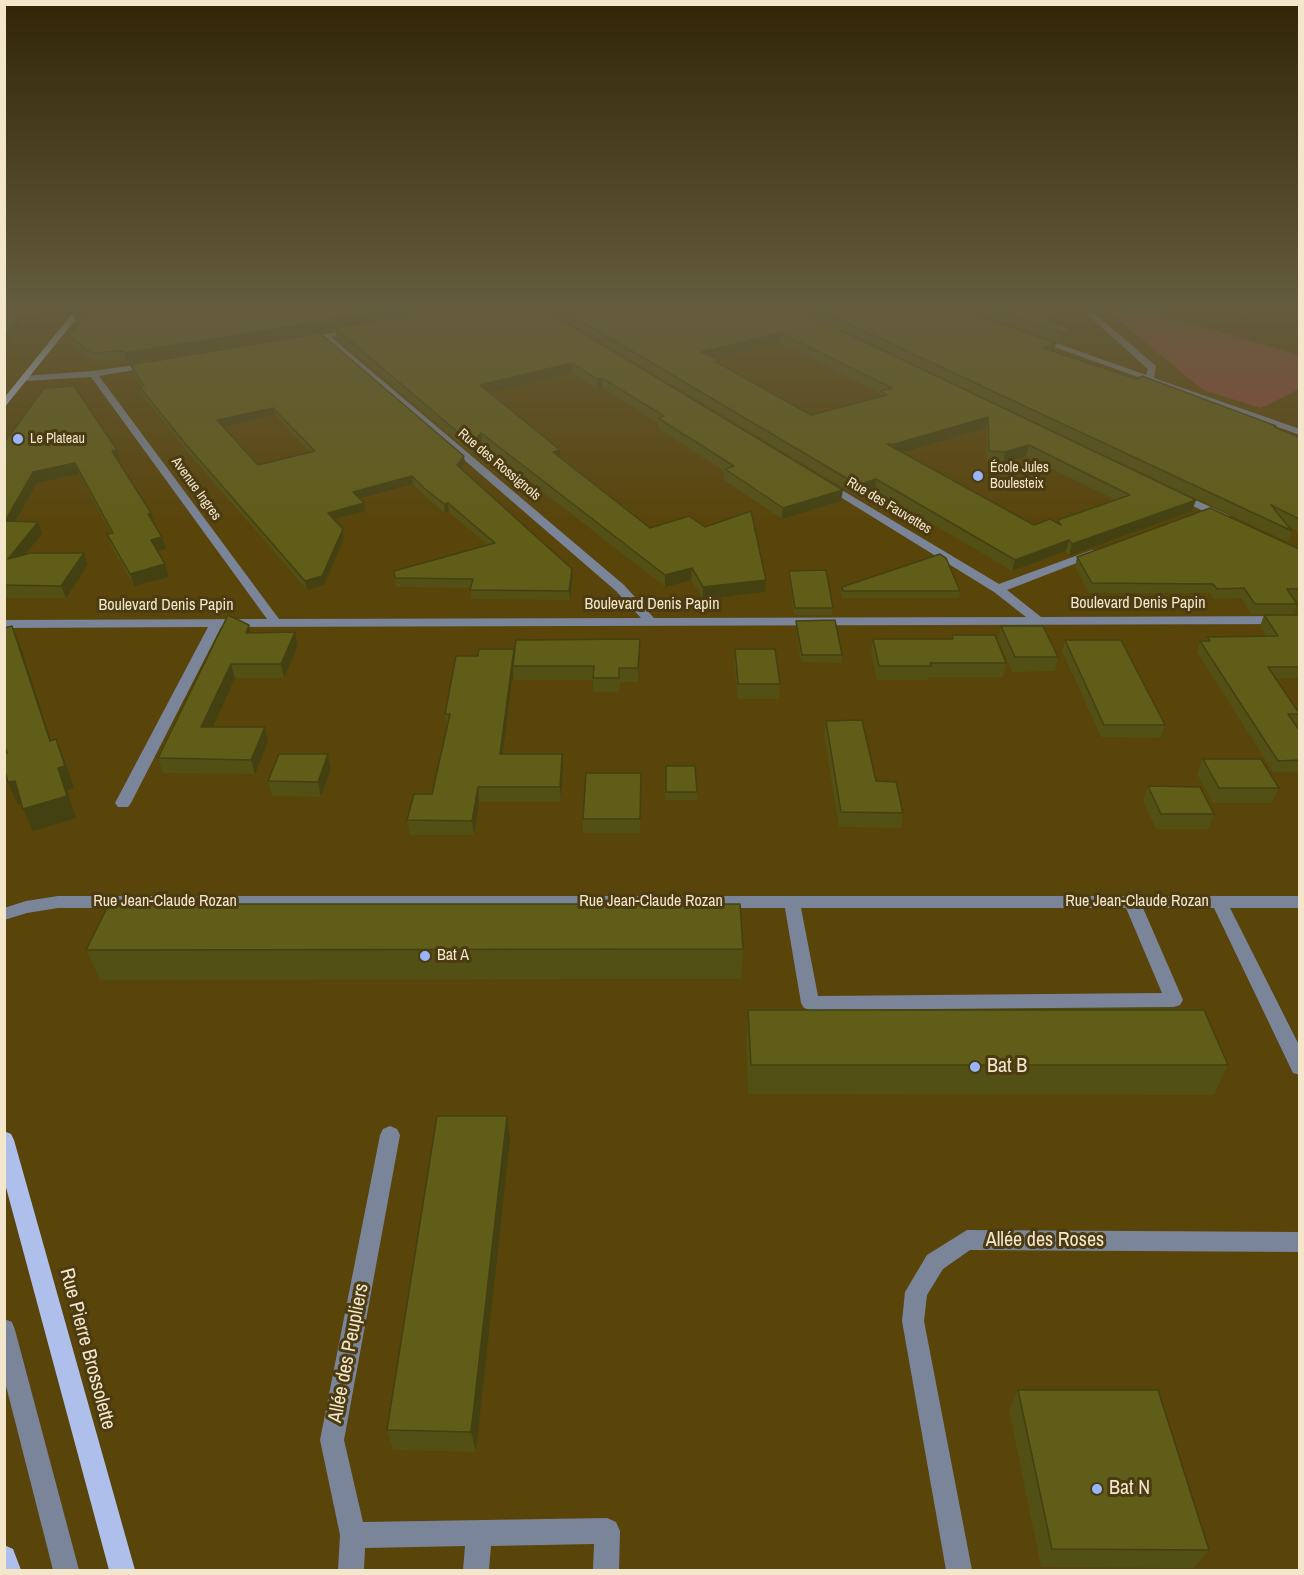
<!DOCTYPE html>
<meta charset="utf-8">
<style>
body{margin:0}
#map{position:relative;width:1304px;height:1575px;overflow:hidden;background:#59440a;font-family:"Archivo Narrow",sans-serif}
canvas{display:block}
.frame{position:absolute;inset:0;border:6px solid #f3e6cb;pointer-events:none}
</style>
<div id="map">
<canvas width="1304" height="1575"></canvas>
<div class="frame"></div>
</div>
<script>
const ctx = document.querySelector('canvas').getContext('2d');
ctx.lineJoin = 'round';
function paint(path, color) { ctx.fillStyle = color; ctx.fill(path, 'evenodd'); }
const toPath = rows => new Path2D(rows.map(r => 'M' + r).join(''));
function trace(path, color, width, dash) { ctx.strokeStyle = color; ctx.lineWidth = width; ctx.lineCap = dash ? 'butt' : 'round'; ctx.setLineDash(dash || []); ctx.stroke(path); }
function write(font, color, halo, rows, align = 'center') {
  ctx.font = font + ' "Archivo Narrow",sans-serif'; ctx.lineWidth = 6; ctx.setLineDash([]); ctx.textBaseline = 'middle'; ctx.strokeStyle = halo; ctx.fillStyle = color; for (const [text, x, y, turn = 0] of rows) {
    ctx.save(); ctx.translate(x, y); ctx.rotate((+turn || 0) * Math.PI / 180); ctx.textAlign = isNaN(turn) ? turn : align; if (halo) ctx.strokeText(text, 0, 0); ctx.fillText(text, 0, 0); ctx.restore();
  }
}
const green = toPath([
 [1105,309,1143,309,1299,355,1299,389,1261,408,1203,390]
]);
const minor = toPath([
 [1081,309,1089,309,1156,366,1154,378,1300,429,1300,435,1032,339,1039,337,1146,375,1148,369,1081,309],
 [356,328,359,328,359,332,331,337,624,585,654,618,1026,617,994,592,821,485,821,481,825,480,999,584,1092,550,1100,550,1100,554,1007,590,1041,617,1300,616,1300,624,221,627,131,803,128,807,118,807,115,803,208,627,4,628,4,620,267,619,91,377,26,381,22,378,23,376,93,371,155,362,156,364,152,367,99,376,279,619,641,618,616,591,323,338,303,342,299,339,356,328],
 [1178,492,1228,515,1230,517,1228,519,1220,519,1174,497,1173,495,1178,492],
 [58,896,1300,896,1300,908,1230,908,1300,1047,1300,1075,1293,1073,1214,908,1143,908,1183,1000,1180,1005,1174,1007,810,1010,804,1008,801,1003,785,908,58,908,27,913,4,920,4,908,26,901,58,896],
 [801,908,1126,908,1162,993,818,996,801,908],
 [390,1126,397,1129,400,1135,344,1440,363,1522,607,1518,616,1522,620,1531,619,1570,593,1570,594,1544,491,1546,489,1570,463,1570,465,1546,365,1548,364,1570,338,1570,340,1535,320,1440,380,1135,383,1129,390,1126],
 [967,1230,1300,1232,1300,1252,970,1250,943,1269,927,1295,924,1321,972,1570,946,1570,902,1321,905,1292,927,1255,967,1230],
 [4,1319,12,1322,15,1330,79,1570,53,1570,4,1378,4,1319]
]);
const major = toPath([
 [76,309,84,309,4,408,4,398,76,309],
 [4,1131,11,1134,14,1140,135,1570,109,1570,4,1180,4,1131],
 [4,1545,13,1549,21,1570,4,1570,4,1545]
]);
const wall = toPath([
 [4,309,74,309,61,324,21,326,4,352],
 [77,309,543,309,841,501,782,519,724,480,724,471,658,428,658,423,602,388,597,389,572,373,489,393,560,450,561,457,650,528,766,580,765,592,703,599,691,580,665,587,482,444,473,454,336,337,335,328,128,363,127,360,94,362,73,346,70,336,80,323,76,323,73,314],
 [547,309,796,309,1192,511,1069,556,1066,551,1012,571,875,490,857,496],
 [780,342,880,393,880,396,811,415,720,364,720,361,714,358],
 [986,428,987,461,1003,463,1026,456,1115,500,1058,520,1057,523,1034,525,902,452],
 [797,309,1063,309,1061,316,1054,323,1071,338,1061,343,976,313,959,309,1054,352,1276,428,1299,437,1299,532,1289,527,1292,531,1288,542],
 [1232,309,1299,309,1299,322,1257,323,1247,316,1243,316],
 [131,365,465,464,461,469,573,578,570,600,471,599,471,588,396,587,394,571,488,545,449,512,445,513,425,496,413,484,359,498,365,511,334,520,343,529,344,538,324,585,307,590,185,449,142,394,140,387,142,387,133,372],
 [275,415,310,453,258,465,223,427],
 [4,443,120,461,119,462,155,525,166,549,158,551,169,577,134,586,111,546,107,534,111,533,79,474,37,483,16,521,42,534,26,554,84,553,88,565,66,598,4,598],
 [1299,549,1299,599,1293,599,1297,604,1293,614,1251,614,1241,598,1214,599,1210,593,1089,593,1075,567,1077,557],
 [789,571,833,608,832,615,794,615,789,578],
 [842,587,960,591,959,598,842,598,841,593],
 [1264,615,1299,615,1299,678,1276,678,1299,713,1299,715,1296,725,1299,730,1299,772,1273,772,1197,652,1200,641,1206,641,1207,637,1266,636,1260,626],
 [796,621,842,655,841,663,801,662,796,628],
 [1001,626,1058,657,1055,671,1012,672,998,640],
 [295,632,298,646,284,678,235,678,212,727,268,742,255,774,163,773,158,758,251,633],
 [952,635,1006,663,1003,677,929,677,928,680,877,680,871,653,873,639,951,639],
 [1065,640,1165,725,1161,738,1101,737,1062,651],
 [735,649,780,684,779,699,738,699,734,663],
 [640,653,638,682,620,682,619,692,593,692,593,680,514,680,513,673,503,754,562,754,563,768,561,802,479,802,474,835,410,835,407,820,432,794,447,728,445,714,514,656],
 [826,721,903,813,901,828,839,827,824,735],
 [328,754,331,769,321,797,272,796,268,781],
 [1203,759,1279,788,1272,803,1213,803,1197,774],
 [666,766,697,792,697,800,665,800],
 [641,773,640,833,583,833,583,819],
 [1148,786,1214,814,1208,829,1156,829,1143,801],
 [743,949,741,979,100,980,86,950],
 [748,1010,1228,1065,1214,1095,748,1094,746,1040],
 [507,1116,510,1139,476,1452,393,1450,387,1430],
 [1018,1390,1209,1550,1194,1568,1041,1567,1009,1410]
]);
const shadedWall = toPath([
 [64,309,74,309,61,324,58,315],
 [397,309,453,309,128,363,125,353],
 [1061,309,1063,309,1061,316,1049,329,1049,321],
 [18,317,21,326,4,352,4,337],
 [1073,329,1071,338,1061,343,1063,333],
 [780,333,780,342,701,361,701,352],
 [1056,343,1054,352,1043,348],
 [572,363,572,373,481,395,480,385],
 [602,378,602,388,597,389,597,379],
 [273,408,275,415,219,428,217,420],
 [988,417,986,428,894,455,895,444],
 [481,433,482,444,473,454,472,444],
 [1029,445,1026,456,1003,463,1005,452],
 [117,450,120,461,116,462,112,451],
 [560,450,561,460,553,452],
 [464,456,465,464,458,473,457,465],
 [75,463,79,474,37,483,9,533,5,521,33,472],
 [412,476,413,484,354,500,353,492],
 [876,479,875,490,857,496,858,485],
 [843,490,841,501,782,519,783,508],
 [1196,500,1192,511,1069,556,1072,544],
 [364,503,365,511,329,521,328,513],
 [448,503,449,512,445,513,444,504],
 [151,513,155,525,148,514],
 [38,522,42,534,12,571,8,559],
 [343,529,344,538,324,585,307,590,305,581],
 [162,537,166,549,155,552,151,540],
 [1069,540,1066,551,1012,571,1015,560],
 [84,553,88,565,66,598,61,586],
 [165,564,169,577,134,586,130,574],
 [692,568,691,580,665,587,665,575],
 [572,569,573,578,570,600,569,591],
 [766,580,765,592,703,599,703,587],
 [249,625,253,639,246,633],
 [12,626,21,647,58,763,50,741],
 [295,632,298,646,284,678,281,664],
 [640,639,640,653,638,682,638,668],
 [514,649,515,662,513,666,513,673,501,768,500,754],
 [231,664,235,678,206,742,201,727],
 [265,727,268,742,255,774,251,760],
 [56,739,65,761,74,788,67,790,76,818,33,831,23,809,58,768],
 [328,754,331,769,321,797,318,782],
 [562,754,563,768,561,802,560,787],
 [15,781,25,803,18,805,8,782],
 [478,787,479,802,474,835,472,821],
 [507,1116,510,1139,476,1452,471,1432]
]);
const building = toPath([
 [4,309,64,309,58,315,18,317,4,337,4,309],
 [77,309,397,309,125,353,124,351,91,353,70,336,87,313,73,314,77,309],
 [444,309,543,309,843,490,783,508,725,469,734,466,658,418,664,416,602,378,597,379,572,363,480,385,560,450,553,452,650,528,689,516,705,527,751,511,766,580,703,587,692,568,665,575,481,433,472,444,335,328,444,309],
 [561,309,796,309,1196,500,1072,544,1069,540,1015,560,876,479,858,485,561,309],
 [780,333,892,388,881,391,887,395,811,415,716,362,720,361,701,352,780,333],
 [988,417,989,451,1005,452,1029,445,1130,495,1058,520,1061,525,1050,519,1034,525,887,444,895,444,988,417],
 [817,309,957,309,1056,343,1043,348,1136,379,1142,376,1276,426,1274,427,1299,437,1299,519,1271,505,1292,531,817,309],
 [992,309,1061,309,1049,321,1073,329,1063,333,992,309],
 [320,333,464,456,457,465,572,569,569,591,470,590,473,579,395,578,394,571,495,543,448,503,444,504,424,488,412,476,353,492,364,503,328,513,343,529,322,576,305,581,183,441,140,387,144,386,131,365,320,333],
 [273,408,315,451,258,465,217,420,273,408],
 [74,386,117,450,112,451,151,513,148,514,162,537,151,540,165,564,130,574,107,534,113,533,75,463,33,472,5,521,38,522,8,559,31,553,84,553,61,586,4,585,4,443,44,388,74,386],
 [1210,508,1299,549,1299,589,1287,589,1297,604,1255,604,1244,588,1217,589,1213,584,1092,583,1077,557,1210,508],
 [940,554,946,558,960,591,843,591,842,587,940,554],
 [826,570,833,608,795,608,789,571,826,570],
 [228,615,249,625,246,633,295,632,281,664,231,664,201,727,265,727,251,760,158,758,228,615],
 [1264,615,1299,615,1299,667,1268,667,1299,713,1299,714,1288,714,1299,730,1299,760,1278,761,1200,641,1210,641,1207,637,1278,636,1264,615],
 [835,620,842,655,802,655,796,621,835,620],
 [12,626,50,741,56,739,65,766,58,768,67,796,23,809,15,781,8,782,4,768,4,754,7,753,4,743,4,628,12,626],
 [1001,626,1043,626,1058,657,1015,657,1001,626],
 [952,635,995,635,1006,663,930,663,931,666,879,666,873,639,953,639,952,635],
 [640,639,638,668,619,668,619,678,593,678,594,666,513,666,516,640,640,639],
 [1065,640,1121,640,1165,725,1104,725,1065,640],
 [479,649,514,649,500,754,562,754,560,787,478,787,472,821,407,820,414,794,432,794,450,714,445,714,456,656,478,656,479,649],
 [735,649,775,649,780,684,738,684,735,649],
 [862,720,876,781,896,782,903,813,841,812,826,721,862,720],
 [279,754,328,754,318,782,268,781,279,754],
 [1203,759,1261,759,1279,788,1219,788,1203,759],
 [666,766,695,766,697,792,666,792,666,766],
 [586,773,641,773,640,819,583,819,586,773],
 [1148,786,1200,787,1214,814,1161,814,1148,786],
 [109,904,740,904,743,949,86,950,109,904],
 [748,1010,1204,1010,1228,1065,751,1065,748,1010],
 [437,1116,507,1116,471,1432,387,1430,437,1116],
 [1018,1390,1158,1390,1209,1550,1052,1549,1018,1390]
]);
const markers = [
 [18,439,6,"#98b5fd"],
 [978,476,6,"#98b5fd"],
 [425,956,6,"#98b5fd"],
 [975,1067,6,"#98b5fd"],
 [1097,1489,6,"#98b5fd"]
];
const farPoinames = [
 ["Le Plateau",30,439],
 ["École Jules",990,468],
 ["Boulesteix",990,484]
];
const farStreetnames = [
 ["Rue des Rossignols",499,465,40],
 ["Avenue Ingres",196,489,54],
 ["Rue des Fauvettes",889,506,31]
];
const streetNames = [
 ["Boulevard Denis Papin",1138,604],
 ["Boulevard Denis Papin",652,605],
 ["Boulevard Denis Papin",166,606],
 ["Rue Jean-Claude Rozan",165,902],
 ["Rue Jean-Claude Rozan",651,902],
 ["Rue Jean-Claude Rozan",1137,902]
];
const poiNames = [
 ["Bat A",437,956]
];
const nearPoinames = [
 ["Bat B",987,1067],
 ["Bat N",1109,1489]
];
const nearStreetnames = [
 ["Allée des Roses",1045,1241],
 ["Rue Pierre Brossolette",87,1349,75],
 ["Allée des Peupliers",349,1353,-79]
];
paint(green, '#8f443d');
paint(minor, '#7b859a');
paint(major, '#adbfea');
paint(wall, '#535015');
paint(shadedWall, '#434111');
paint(building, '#605d18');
trace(building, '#434111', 1.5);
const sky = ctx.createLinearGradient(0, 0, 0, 529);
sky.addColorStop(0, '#312506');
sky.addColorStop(0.58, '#645c3e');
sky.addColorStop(1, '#645c3e00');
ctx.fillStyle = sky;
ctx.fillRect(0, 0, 1304, 529);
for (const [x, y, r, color] of markers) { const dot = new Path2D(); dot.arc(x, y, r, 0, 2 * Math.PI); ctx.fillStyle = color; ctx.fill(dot); trace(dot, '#4b3b12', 2); }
write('14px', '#f3e6cb', '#4b3b12', farPoinames, 'left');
write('14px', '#f3e6cb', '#4b3b12', farStreetnames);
write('16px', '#f3e6cb', '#4b3b12', streetNames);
write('16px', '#f3e6cb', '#4b3b12', poiNames, 'left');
write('20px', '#f3e6cb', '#4b3b12', nearPoinames, 'left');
write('20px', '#f3e6cb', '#4b3b12', nearStreetnames);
</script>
